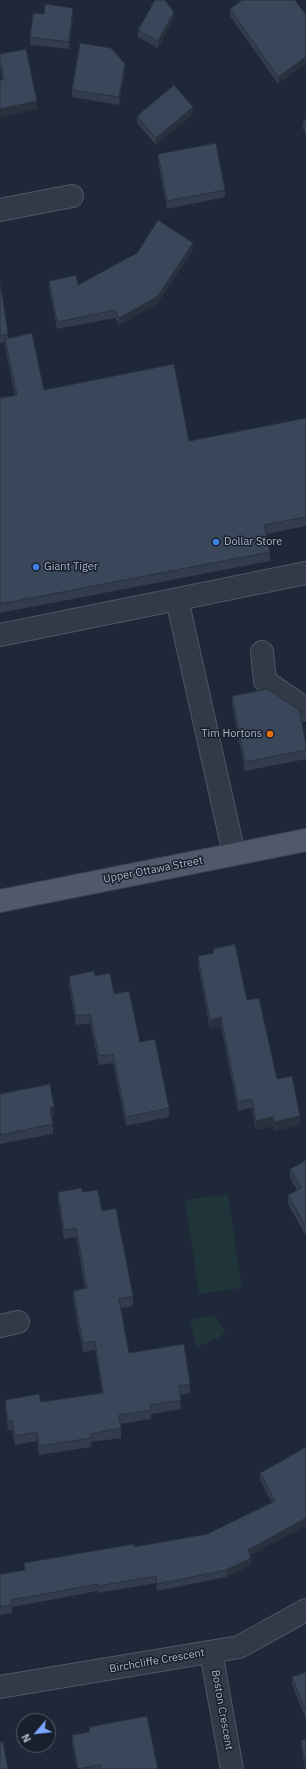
<!DOCTYPE html>
<style>
body{margin:0}
#map{position:relative;width:306px;height:1769px;overflow:hidden;background:#1e2838;font-family:"IBM Plex Sans",sans-serif}
canvas{display:block}
.north{position:absolute;left:16px;top:1713px;width:40px;height:40px;box-sizing:border-box;background:#181f2d;border:1px solid #535b6a;border-radius:50%;rotate:242deg;font-size:11px;font-weight:700;line-height:16px;text-align:center;color:#acb4c6}
.north::after{content:'';display:block;margin:auto;width:14px;height:18px;background:#78a5ff;clip-path:polygon(50% 0,100% 100%,50% 72%,0 100%)}
</style>
<div id="map">
<canvas width="306" height="1769"></canvas>
<div class="north">N</div>
</div>
<script>
const ctx = document.querySelector('canvas').getContext('2d');
ctx.lineJoin = 'round';
function paint(path, color) { ctx.fillStyle = color; ctx.fill(path, 'evenodd'); }
const toPath = rows => new Path2D(rows.map(r => 'M' + r).join(''));
function trace(path, color, width, dash) { ctx.strokeStyle = color; ctx.lineWidth = width; ctx.lineCap = dash ? 'butt' : 'round'; ctx.setLineDash(dash || []); ctx.stroke(path); }
function write(font, color, halo, rows, align = 'center') {
  ctx.font = font + ' "IBM Plex Sans",sans-serif'; ctx.lineWidth = 3; ctx.setLineDash([]); ctx.textBaseline = 'middle'; ctx.strokeStyle = halo; ctx.fillStyle = color; for (const [text, x, y, turn = 0] of rows) {
    ctx.save(); ctx.translate(x, y); ctx.rotate((+turn || 0) * Math.PI / 180); ctx.textAlign = isNaN(turn) ? turn : align; if (halo) ctx.strokeText(text, 0, 0); ctx.fillText(text, 0, 0); ctx.restore();
  }
}
const green = toPath([
 [228,1194,242,1288,199,1294,185,1200],
 [212,1316,216,1317,225,1330,221,1337,197,1347,190,1323,193,1319]
]);
const minor = toPath([
 [0,210,72,196],
 [177,599,234,854],
 [0,635,306,573],
 [262,652,265,681,306,709],
 [0,1326,18,1322],
 [211,1652,232,1769],
 [0,1687,239,1647,306,1610]
]);
const major = toPath([
 [0,901,306,840]
]);
const wall = toPath([
 [230,9,306,15,278,84,230,16],
 [44,14,73,15,69,49,30,45,30,37],
 [174,19,158,48,138,37,138,30],
 [0,54,37,109,0,117,0,80,2,79,0,68],
 [125,71,119,105,72,97,72,90],
 [193,114,156,145,137,123,137,116],
 [306,119,306,134,303,129,303,122],
 [158,154,225,190,225,197,167,209,158,162],
 [193,250,157,304,119,325,115,318,57,329,49,288,49,281,78,285],
 [0,281,8,334,8,339,44,390,189,441,306,418,306,526,266,534,270,552,270,561,0,613,0,398,15,395,5,348,5,342,0,343],
 [232,696,306,745,306,759,245,771,232,705],
 [213,949,247,1000,277,1079,300,1125,274,1131,273,1126,256,1130,252,1108,238,1111,221,1026,210,1029,198,965,198,956,213,953],
 [69,976,95,976,114,994,140,1042,169,1108,169,1117,126,1126,113,1063,99,1065,90,1023,76,1025,69,985],
 [0,1094,54,1116,52,1117,53,1124,53,1134,0,1144],
 [306,1160,306,1236,288,1204,288,1195,297,1190,290,1178,290,1169],
 [58,1192,82,1192,102,1211,133,1296,133,1306,121,1308,129,1353,190,1384,190,1393,180,1395,181,1409,151,1414,151,1419,120,1424,121,1428,121,1438,91,1442,91,1447,39,1455,37,1441,15,1445,12,1430,8,1430,5,1409,5,1400,41,1402,102,1393,95,1350,83,1352,73,1300,73,1291,85,1289,76,1237,64,1239,58,1201],
 [306,1447,251,1556,251,1565,226,1577,157,1591,156,1583,98,1593,98,1591,12,1607,12,1613,0,1615,0,1574,24,1570,24,1563,134,1547,207,1534,272,1503,260,1480,260,1473],
 [306,1672,306,1719,292,1685,292,1677],
 [89,1727,158,1769,77,1769,72,1743,72,1735,89,1732],
 [301,1740,306,1769,305,1769,301,1748]
]);
const shadedWall = toPath([
 [73,8,73,15,69,49,69,42],
 [174,12,174,19,158,48,158,41],
 [306,57,306,64,278,84,278,77],
 [125,64,125,71,119,105,119,97],
 [37,101,37,109,0,117,0,109],
 [193,107,193,114,156,145,156,138],
 [193,243,193,250,157,304,119,325,119,318],
 [221,1017,221,1026,210,1029,210,1020],
 [54,1107,54,1116,50,1117,50,1108],
 [300,1116,300,1125,274,1131,274,1122],
 [273,1117,273,1126,256,1130,256,1121],
 [306,1518,306,1526,248,1557,248,1550],
 [251,1558,251,1565,226,1577,226,1570]
]);
const building = toPath([
 [155,0,165,0,174,12,158,41,138,30,155,0],
 [242,0,295,0,306,15,306,57,278,77,230,9,242,0],
 [45,4,73,8,69,42,30,37,33,13,44,14,45,4],
 [80,43,111,48,125,64,119,97,72,90,80,43],
 [26,49,37,101,0,109,0,80,4,79,0,61,0,54,26,49],
 [174,85,193,107,156,138,137,116,174,85],
 [306,119,306,126,303,122,306,119],
 [216,143,225,190,167,201,158,154,216,143],
 [158,220,193,243,157,297,119,318,115,310,57,322,49,281,76,275,78,285,137,253,158,220],
 [0,281,8,334,0,336,0,281],
 [32,333,44,390,174,364,189,441,306,418,306,517,264,525,270,552,0,604,0,398,17,395,5,339,32,333],
 [268,689,300,711,306,745,306,750,245,762,232,696,268,689],
 [235,944,247,1000,259,998,277,1079,292,1076,300,1116,274,1122,273,1117,256,1121,252,1099,238,1102,221,1017,210,1020,198,956,214,953,213,949,235,944],
 [94,971,95,976,110,973,114,994,129,991,140,1042,155,1039,169,1108,126,1117,113,1054,99,1056,90,1014,76,1016,69,976,94,971],
 [50,1084,54,1107,50,1108,53,1124,0,1135,0,1094,50,1084],
 [306,1160,306,1227,288,1195,301,1188,290,1169,306,1160],
 [82,1188,82,1192,98,1190,102,1211,116,1208,133,1296,119,1299,129,1353,184,1344,190,1384,179,1386,181,1400,150,1405,151,1410,119,1415,121,1428,91,1434,91,1438,39,1446,37,1432,15,1436,12,1421,8,1421,5,1400,39,1394,41,1402,103,1393,95,1341,83,1343,73,1291,87,1288,76,1228,64,1230,58,1192,82,1188],
 [306,1447,306,1518,248,1550,251,1558,226,1570,157,1584,156,1576,98,1586,98,1584,11,1600,12,1605,0,1607,0,1574,26,1570,24,1563,134,1544,134,1547,207,1534,275,1501,260,1473,306,1447],
 [306,1672,306,1711,292,1677,306,1672],
 [147,1716,158,1769,101,1769,100,1765,78,1769,72,1735,90,1732,89,1727,147,1716],
 [306,1739,306,1769,301,1740,306,1739],
 [0,1742,3,1742,8,1769,0,1769,0,1742]
]);
const markers = [
 [216,542,4,"#3f7fe0"],
 [36,567,4,"#3f7fe0"],
 [270,734,4,"#e8710a"]
];
const poiNames = [
 ["Dollar Store",224,542],
 ["Giant Tiger",44,567],
 ["Tim Hortons",262,734,"right"]
];
const streetNames = [
 ["Upper Ottawa Street",153,870,-11],
 ["Birchcliffe Crescent",157,1661,-10],
 ["Boston Crescent",222,1710,80]
];
paint(green, '#203539');
trace(minor, '#4f5767', 24);
trace(major, '#3b4352', 24);
trace(minor, '#323a48', 22);
trace(major, '#4f5969', 22);
paint(wall, '#323c4d');
paint(shadedWall, '#29313e');
paint(building, '#3a4659');
trace(building, '#29313e', 1);
for (const [x, y, r, color] of markers) { const dot = new Path2D(); dot.arc(x, y, r, 0, 2 * Math.PI); ctx.fillStyle = color; ctx.fill(dot); trace(dot, '#181f2d', 1.5); }
write('11px', '#acb4c6', '#181f2d', poiNames, 'left');
write('11px', '#acb4c6', '#181f2d', streetNames);
</script>
